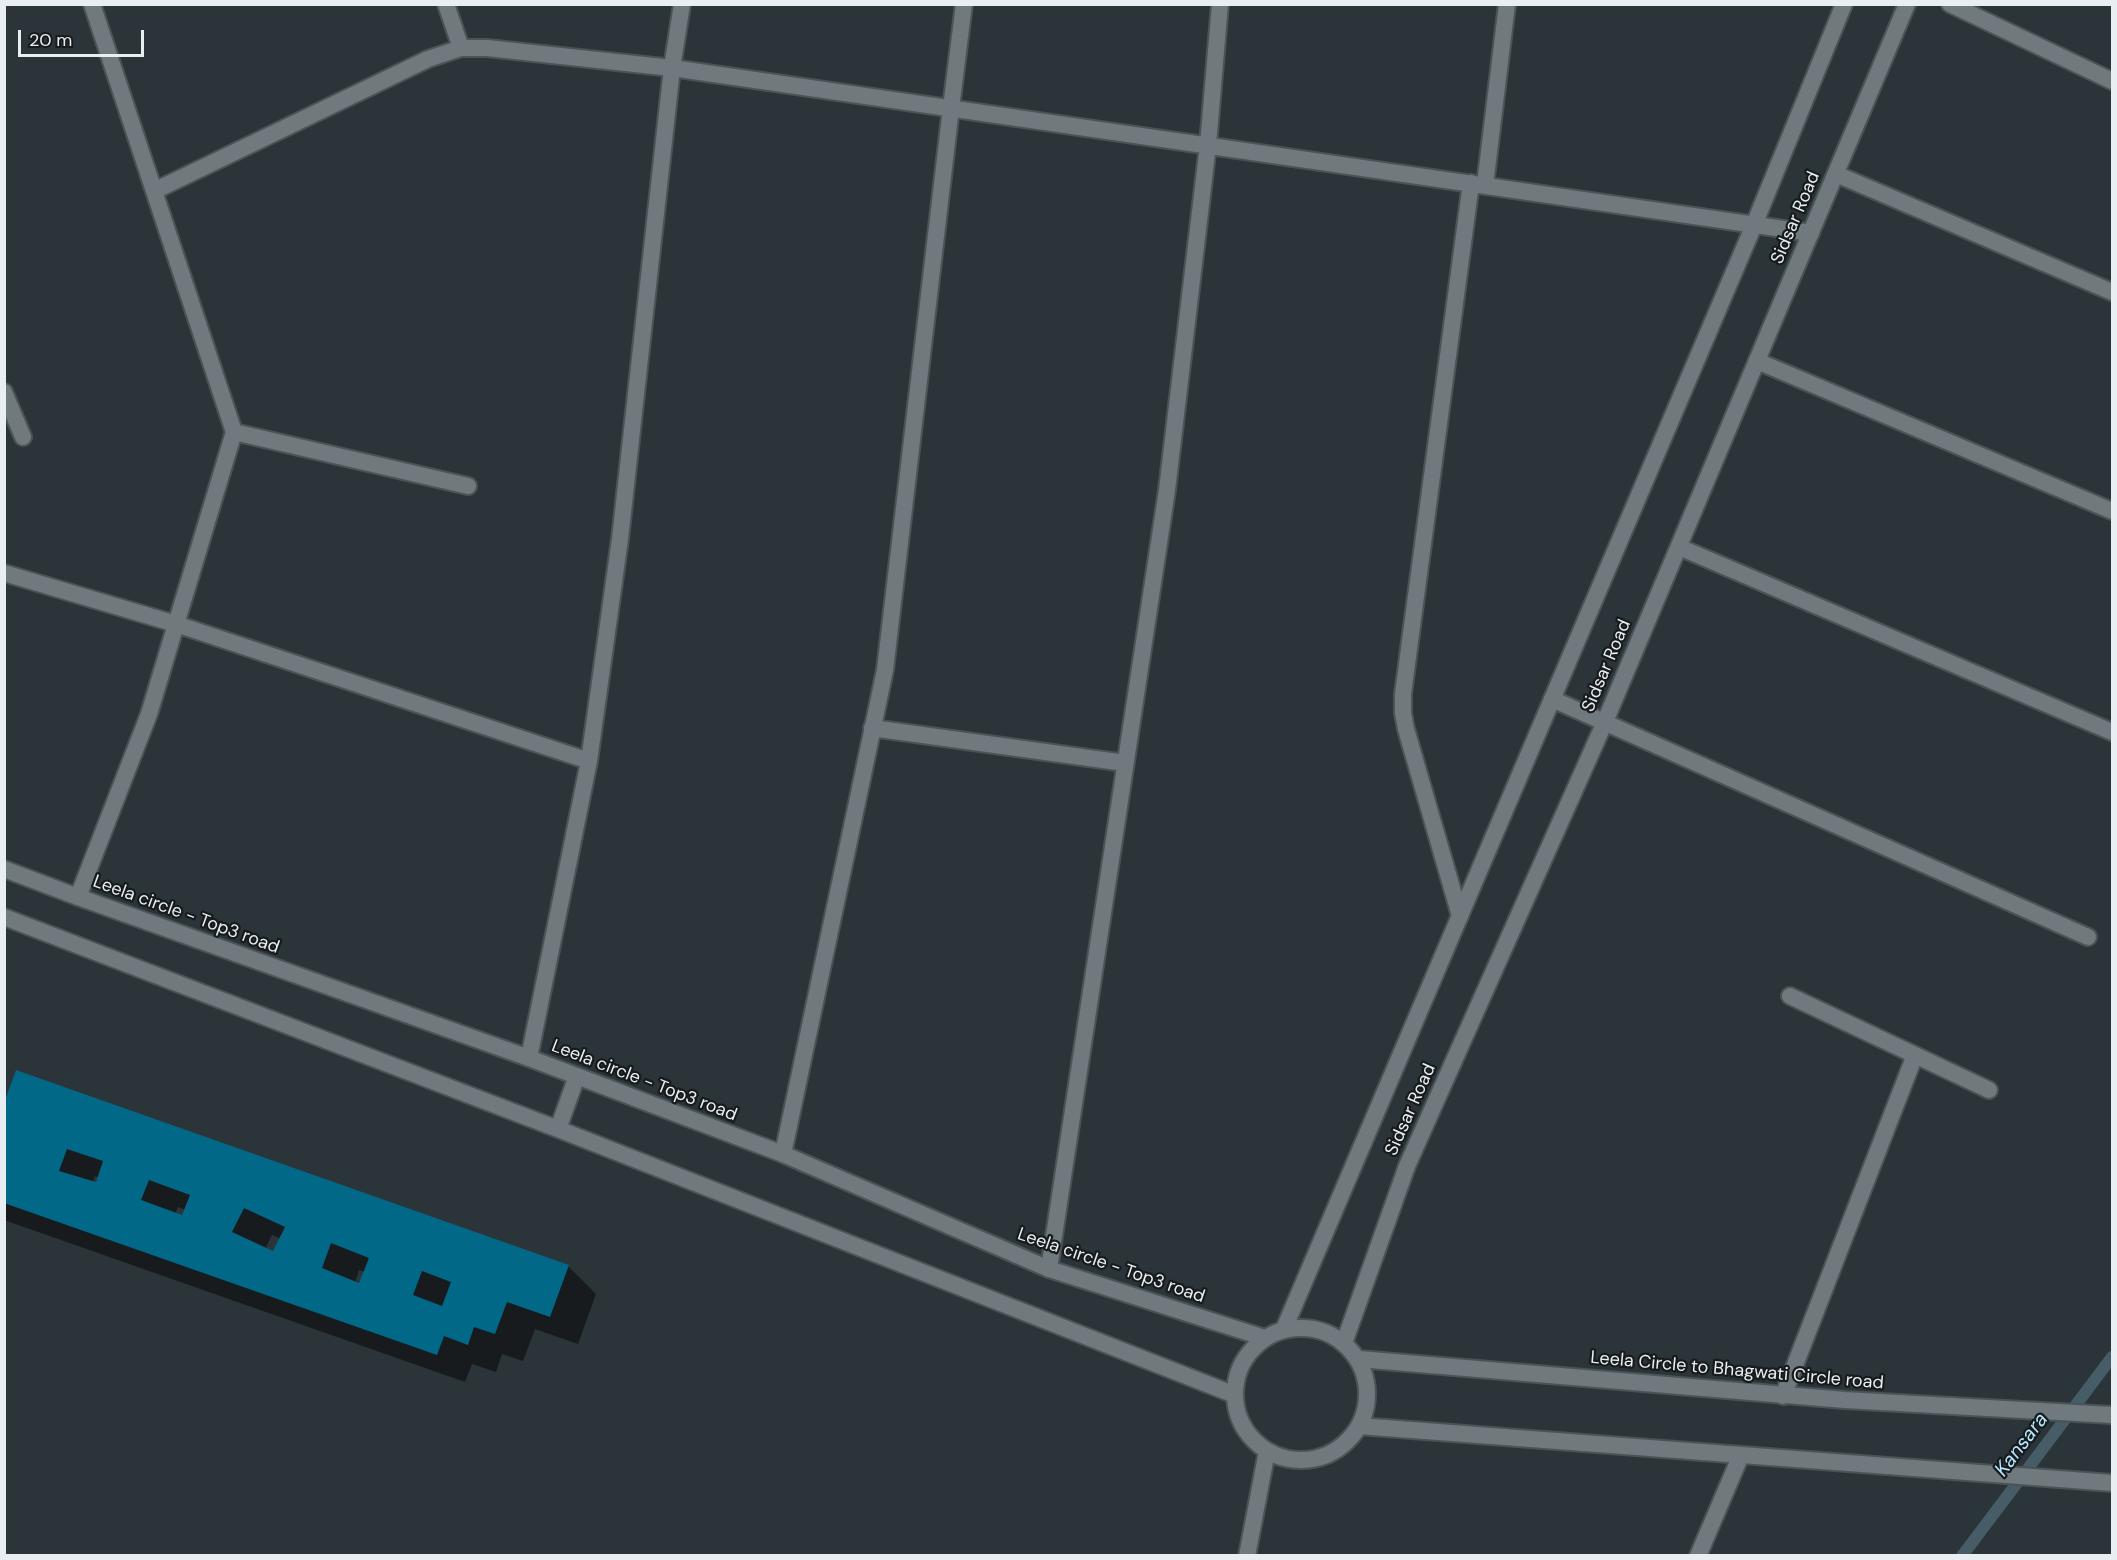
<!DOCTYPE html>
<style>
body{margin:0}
#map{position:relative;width:2117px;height:1560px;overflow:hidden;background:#2b3438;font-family:"DM Sans",sans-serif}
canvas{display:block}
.frame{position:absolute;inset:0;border:6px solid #e8eef1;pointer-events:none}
.scale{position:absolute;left:18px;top:30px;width:126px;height:27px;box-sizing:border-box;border:3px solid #e8eef1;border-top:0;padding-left:8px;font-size:18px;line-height:21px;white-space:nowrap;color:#e8eef1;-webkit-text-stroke:4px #171b1d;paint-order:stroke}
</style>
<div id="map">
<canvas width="2117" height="1560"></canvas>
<div class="frame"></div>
<div class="scale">20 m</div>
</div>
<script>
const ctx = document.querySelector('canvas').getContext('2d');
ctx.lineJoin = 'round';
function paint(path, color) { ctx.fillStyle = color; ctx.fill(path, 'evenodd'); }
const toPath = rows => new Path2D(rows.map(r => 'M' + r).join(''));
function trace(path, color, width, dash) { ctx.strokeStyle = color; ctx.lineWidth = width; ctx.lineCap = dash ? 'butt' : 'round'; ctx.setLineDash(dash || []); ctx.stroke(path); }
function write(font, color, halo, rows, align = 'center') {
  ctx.font = font + ' "DM Sans",sans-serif'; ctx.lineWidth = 4.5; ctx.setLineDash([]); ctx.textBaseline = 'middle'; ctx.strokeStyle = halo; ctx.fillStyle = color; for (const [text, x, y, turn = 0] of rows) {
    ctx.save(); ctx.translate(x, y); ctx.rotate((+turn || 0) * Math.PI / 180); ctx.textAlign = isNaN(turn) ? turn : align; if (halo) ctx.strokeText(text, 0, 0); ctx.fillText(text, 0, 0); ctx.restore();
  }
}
const shadow = toPath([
 [4,1107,568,1266,596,1294,578,1344,535,1329,523,1361,502,1354,496,1372,472,1364,465,1382,4,1220],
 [95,1176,99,1178,97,1184,93,1183],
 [178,1207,186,1210,183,1217,175,1214],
 [272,1235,281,1239,274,1253,265,1249],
 [359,1270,365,1272,360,1285,355,1283]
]);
const stream = toPath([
 [1962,1556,2112,1357]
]);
const building = toPath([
 [16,1070,569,1265,550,1317,507,1302,495,1334,474,1327,468,1345,444,1336,437,1355,4,1203,4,1103],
 [67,1149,103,1161,96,1182,59,1171],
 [149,1180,190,1195,182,1215,141,1200],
 [244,1208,285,1227,273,1251,232,1232],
 [331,1243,369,1258,359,1283,322,1268],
 [422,1271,451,1282,442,1306,413,1295]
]);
const service = toPath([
 [1698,1556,1741,1455]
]);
const minor = toPath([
 [446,4,461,48],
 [1950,4,2112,81],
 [1836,174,2112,292],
 [1485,185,1507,4],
 [154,191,428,59,461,48,487,48,672,68,682,4],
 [1757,361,2112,511],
 [4,392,23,437],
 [234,432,468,486],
 [1679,547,2112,732],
 [4,573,176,624,589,761],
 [1552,699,2088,937],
 [872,728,1125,763],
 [78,897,149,714,234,432,92,4],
 [1460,916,1406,729,1403,713,1403,694,1471,183],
 [1790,996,1989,1090],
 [529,1058,589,761,620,539,672,68,1811,233],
 [783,1154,885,670,951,108,964,4],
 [1049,1269,1167,490,1208,145,1220,4],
 [1783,1396,1915,1055]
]);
const tertiary = toPath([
 [4,869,78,897,529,1058,783,1154,1049,1269,1265,1338],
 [4,917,558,1129,1235,1395],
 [558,1129,577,1076],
 [1359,1359,1845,1400,2112,1415],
 [1359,1426,2112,1483]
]);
const secondary = toPath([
 '1235 1394a66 66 0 1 1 132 0a66 66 0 1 1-132 0Z',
 [1284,1329,1754,225,1844,4],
 [1344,1343,1407,1166,1604,724,1907,4],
 [1247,1556,1267,1451]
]);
const streetNames = [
 ["Sidsar Road",1796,218,-67],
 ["Sidsar Road",1607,666,-67],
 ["Leela circle - Top3 road",186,915,20],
 ["Leela circle - Top3 road",644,1081,21],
 ["Sidsar Road",1411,1110,-66],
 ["Leela circle - Top3 road",1111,1266,19],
 ["Leela Circle to Bhagwati Circle road",1737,1371,5]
];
const waterNames = [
 ["Kansara",2022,1445,-53]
];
paint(shadow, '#0007');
trace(stream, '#465c66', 12);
paint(building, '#016887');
trace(service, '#4a5356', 20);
trace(minor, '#4a5356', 20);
trace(tertiary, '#4a5356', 20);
trace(secondary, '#4a5356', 20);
trace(service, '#6f797e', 16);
trace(minor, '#6f797e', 16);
trace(tertiary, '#6f797e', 16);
trace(secondary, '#6f797e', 16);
write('18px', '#e8eef1', '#171b1d', streetNames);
write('italic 20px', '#b7e8fe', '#171b1d', waterNames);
</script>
